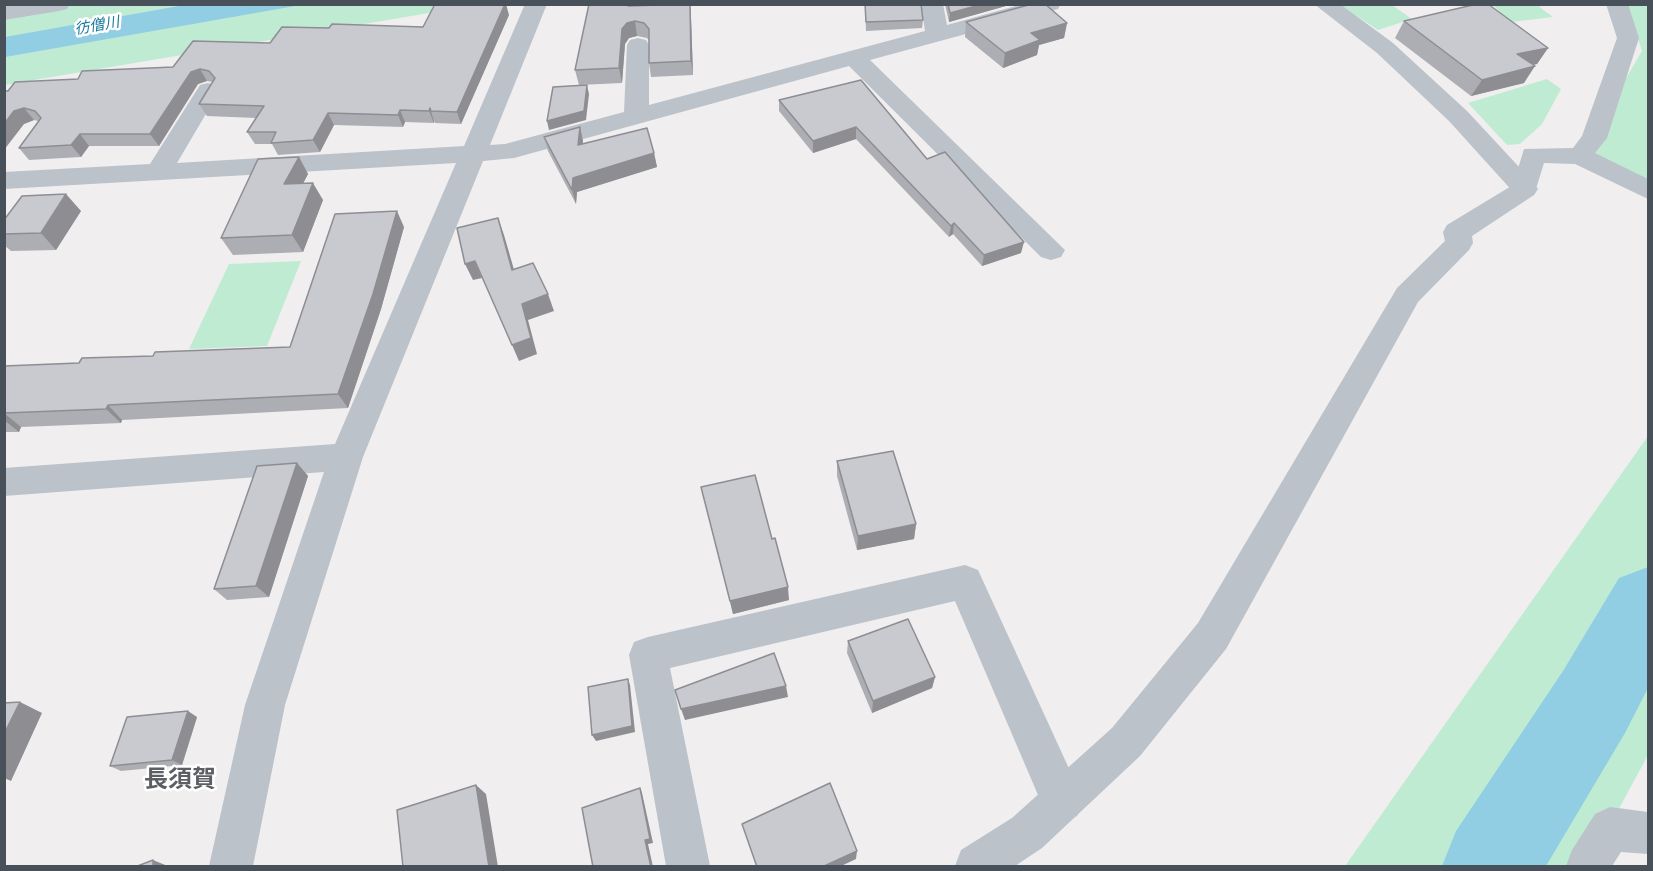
<!DOCTYPE html>
<meta charset="utf-8">
<style>
body{margin:0}
#map{position:relative;width:1653px;height:871px;overflow:hidden;background:#f0eeee;font-family:Figtree,sans-serif}
canvas{display:block}
.frame{position:absolute;inset:0;border:6px solid #48505a;pointer-events:none}
</style>
<div id="map">
<canvas width="1653" height="871"></canvas>
<div class="frame"></div>
</div>
<script>
const ctx = document.querySelector('canvas').getContext('2d');
ctx.lineJoin = 'round';
function paint(path, color) { ctx.fillStyle = color; ctx.fill(path, 'evenodd'); }
const toPath = rows => new Path2D(rows.map(r => 'M' + r).join(''));
function trace(path, color, width, dash) { ctx.strokeStyle = color; ctx.lineWidth = width; ctx.lineCap = dash ? 'butt' : 'round'; ctx.setLineDash(dash || []); ctx.stroke(path); }
function write(font, color, halo, rows, align = 'center') {
  ctx.font = font + ' Figtree,"Noto Sans JP",sans-serif'; ctx.lineWidth = 5; ctx.setLineDash([]); ctx.textBaseline = 'middle'; ctx.strokeStyle = halo; ctx.fillStyle = color; for (const [text, x, y, turn = 0] of rows) {
    ctx.save(); ctx.translate(x, y); ctx.rotate((+turn || 0) * Math.PI / 180); ctx.textAlign = isNaN(turn) ? turn : align; if (halo) ctx.strokeText(text, 0, 0); ctx.fillText(text, 0, 0); ctx.restore();
  }
}
const green = toPath([
 [59,4,476,5,5,85,5,13],
 [1340,5,1392,5,1412,19,1378,30],
 [1493,5,1537,5,1553,17,1511,22],
 [1627,5,1648,5,1648,189,1580,156,1642,51],
 [1547,79,1561,89,1542,124,1520,144,1507,145,1468,103],
 [301,261,267,346,189,349,229,264],
 [1648,436,1648,755,1588,866,1345,866]
]);
const water = toPath([
 [190,4,301,5,5,57,5,37]
]);
const river = toPath([
 [1648,567,1648,688,1625,733,1546,866,1442,866,1456,831,1563,671,1619,578,1648,567]
]);
const minor = toPath([
 [16,4,70,4,67,9,59,11,4,20,4,6,16,4],
 [525,4,547,4,490,145,505,144,624,112,627,45,630,40,638,38,646,40,649,45,649,105,925,31,921,4,943,4,947,25,1023,4,1061,4,1058,9,870,60,1065,250,1061,257,1051,260,1041,257,849,66,514,158,483,161,363,457,285,705,253,866,209,866,245,705,324,472,4,496,4,468,335,444,456,163,4,189,4,172,150,164,200,85,208,83,216,85,220,90,177,163,464,146,525,4],
 [1314,4,1340,4,1393,43,1467,111,1534,183,1538,189,1534,195,1525,198,1516,195,1449,121,1377,53,1314,4],
 [965,565,978,570,1077,786,1083,801,1077,816,1062,822,1047,816,955,601,670,668,710,866,666,866,629,655,634,642,648,637,965,565],
 [1610,807,1648,812,1648,854,1621,852,1612,866,1566,866,1572,850,1595,814,1610,807]
]);
const tertiary = toPath([
 [1606,4,1628,4,1639,38,1607,138,1595,153,1648,179,1648,199,1575,164,1544,163,1534,195,1472,236,1473,243,1469,250,1418,302,1226,649,1140,756,1042,848,1015,866,955,866,961,850,1012,818,1112,728,1198,623,1397,288,1445,241,1443,232,1447,225,1513,185,1524,149,1573,148,1582,136,1617,38,1606,4]
]);
const wall = toPath([
 [690,4,691,18,693,75,651,77,649,63,649,41,647,38,637,36,629,38,625,44,622,83,579,85,575,70,633,6],
 [865,4,921,4,923,20,922,28,866,31],
 [945,4,1013,4,949,22],
 [509,15,461,124,435,123,434,121,434,123,405,122,403,127,334,125,320,152,278,155,272,144,255,144,247,132,256,118,207,116,199,104,213,82,207,81,198,84,159,146,89,146,81,157,29,160,19,148,38,121,34,120,24,124,4,91,78,79,173,67,329,28,423,27],
 [1404,21,1548,48,1537,64,1533,65,1524,83,1471,96,1395,38],
 [966,22,1067,23,1064,38,1039,45,1037,55,1003,68,965,37],
 [861,80,927,159,1021,253,982,266,953,234,949,237,856,139,813,153,779,111,779,100],
 [580,127,583,144,654,153,657,167,577,192,576,204,548,151,544,137],
 [299,157,308,174,303,183,323,200,303,252,233,255,221,238],
 [81,211,56,250,11,251,4,245,4,220],
 [404,227,381,309,348,408,122,420,121,423,21,427,19,432,4,432,4,366,79,363,153,356,290,347],
 [837,461,916,524,914,539,857,550,837,476],
 [297,463,308,476,269,597,227,600,214,589],
 [701,487,789,600,733,614],
 [848,641,935,677,932,688,872,713,847,653],
 [197,717,182,765,121,771,110,766]
]);
const shadedWall = toPath([
 [505,4,506,4,509,15,461,124,457,112],
 [690,4,691,18,693,75,691,61],
 [983,4,1013,4,949,22,950,13],
 [635,21,637,36,629,38,625,44,622,83,619,68,622,29,627,23],
 [1067,23,1064,38,1039,45,1037,55,1003,68,1005,53,1031,33],
 [1548,48,1537,64,1506,70,1517,54],
 [1535,66,1524,83,1471,96,1482,80],
 [200,69,207,81,198,84,159,146,150,134,191,72],
 [587,85,589,94,586,120,549,130,547,121],
 [24,108,34,120,24,124,4,150,4,124,14,111],
 [430,108,434,121,434,123,429,111],
 [400,110,405,122,403,127,398,115],
 [328,113,334,125,320,152,313,140],
 [580,127,583,141,581,159,578,145],
 [856,127,856,139,813,153,813,141],
 [80,134,89,146,81,157,71,145],
 [654,153,657,167,577,192,576,204,572,190,573,178],
 [299,157,308,174,294,201,284,184],
 [313,183,323,200,303,252,292,235],
 [66,194,81,211,56,250,41,233],
 [397,211,404,227,381,309,348,408,338,394],
 [498,218,504,235,519,287,512,270],
 [954,223,953,234,949,237,951,226],
 [1024,242,1021,253,982,266,984,255],
 [475,261,482,278,473,280,465,264],
 [548,294,554,311,528,320,537,354,519,361,512,345,522,304],
 [108,405,122,420,121,423,106,409],
 [4,413,21,427,19,432,4,420],
 [297,463,308,476,269,597,256,586],
 [916,524,914,539,857,550,858,536],
 [788,587,789,600,733,614,730,601],
 [935,677,932,688,872,713,873,701],
 [628,679,630,685,635,732,596,741,592,735],
 [786,686,788,697,685,720,681,709],
 [20,702,42,713,11,781,4,778,4,734],
 [188,711,197,717,182,765,172,760],
 [476,785,486,794,498,867,489,867],
 [640,788,642,793,653,843,648,844,653,867,651,867,645,840],
 [857,851,856,859,839,867,822,867],
 [153,860,170,867,153,867]
]);
const building = toPath([
 [435,4,505,4,457,112,431,111,430,108,429,111,400,110,398,115,328,113,313,140,271,143,276,132,247,132,264,106,199,104,215,78,209,71,200,69,191,72,150,134,80,134,71,145,19,148,41,118,35,111,24,108,14,111,4,124,4,91,8,91,15,82,78,79,82,71,173,67,193,41,270,43,282,27,329,28,332,24,423,27,435,4],
 [589,4,628,4,628,6,690,4,691,61,649,63,649,29,644,23,635,21,627,23,622,29,619,68,575,70,589,4],
 [865,4,921,4,923,20,866,22,865,4],
 [948,4,983,4,950,13,948,4],
 [1032,4,1045,4,1067,23,1031,33,1040,40,1005,53,966,22,1032,4],
 [1477,4,1488,4,1548,48,1517,54,1535,66,1482,80,1404,21,1477,4],
 [861,80,927,159,945,152,1024,242,984,255,954,223,951,226,856,127,813,141,779,100,861,80],
 [587,85,584,111,547,121,553,87,587,85],
 [580,127,578,145,647,128,654,153,573,178,572,190,544,137,580,127],
 [299,157,284,184,313,183,292,235,221,238,258,159,299,157],
 [66,194,41,233,4,234,4,220,22,196,66,194],
 [397,211,373,294,338,394,108,405,106,409,4,413,4,366,79,363,82,358,153,356,155,352,290,347,335,214,397,211],
 [498,218,512,270,533,263,548,294,522,304,531,338,512,345,475,261,465,264,457,228,498,218],
 [893,451,916,524,858,536,837,461,893,451],
 [297,463,256,586,214,589,257,466,297,463],
 [755,475,772,539,775,538,788,587,730,601,701,487,755,475],
 [908,619,935,677,873,701,848,641,908,619],
 [774,653,786,686,681,709,675,690,774,653],
 [628,679,632,726,592,735,588,687,628,679],
 [20,702,4,734,4,703,20,702],
 [188,711,172,760,110,766,127,717,188,711],
 [830,783,857,851,822,867,757,867,742,824,830,783],
 [476,785,489,867,403,867,397,810,476,785],
 [640,788,650,839,645,840,651,867,593,867,582,808,640,788],
 [153,860,153,867,135,867,153,860]
]);
const farWaternames = [
 ["彷僧川",97,26,-10]
];
const nearQuarternames = [
 ["長須賀",180,780]
];
paint(green, '#c0ebd3');
paint(water, '#91cee4');
paint(river, '#91cee4');
paint(minor, '#bbc2ca');
paint(tertiary, '#bbc2ca');
paint(wall, '#adaeb3');
paint(shadedWall, '#8d8d92');
paint(building, '#c9cad0');
trace(building, '#8d8d92', 1.5);
write('italic 15px', '#187a9c', '#fff', farWaternames);
write('bold 24px', '#5b5e62', '#fff', nearQuarternames);
</script>
